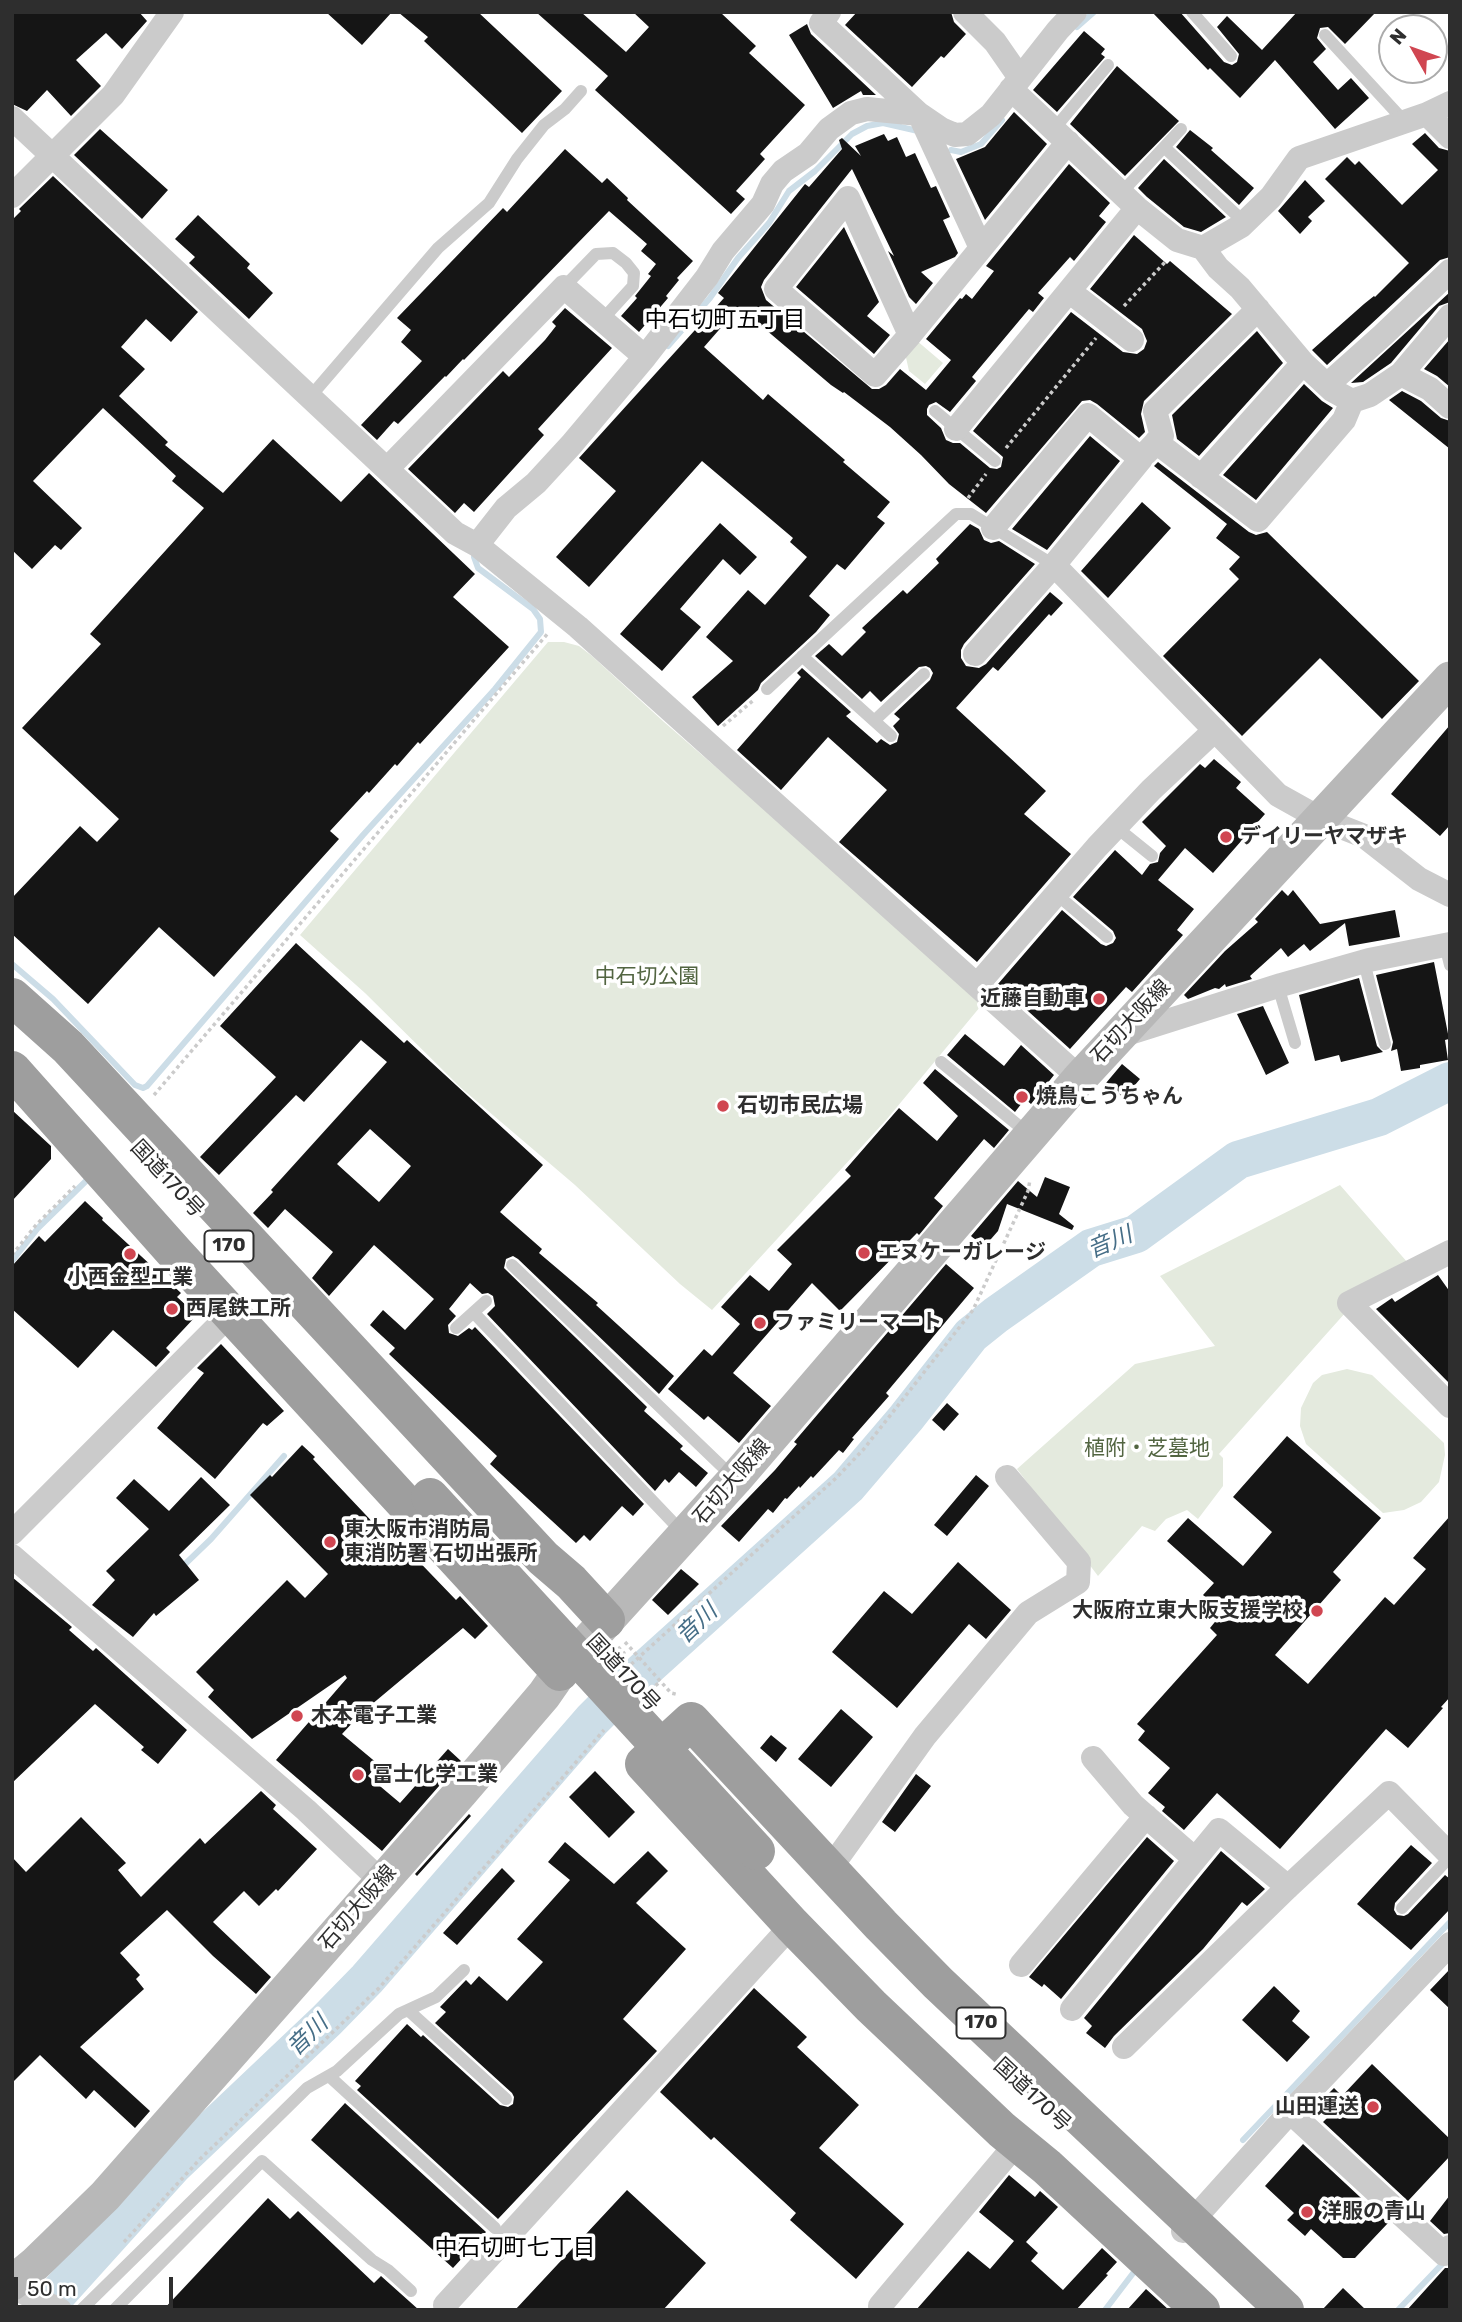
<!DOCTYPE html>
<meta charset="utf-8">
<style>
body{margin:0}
#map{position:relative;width:1462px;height:2322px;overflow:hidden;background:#fff;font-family:Rubik,sans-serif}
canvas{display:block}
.frame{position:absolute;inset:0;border:14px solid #2e2e2e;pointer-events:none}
.north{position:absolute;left:1378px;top:14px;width:70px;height:70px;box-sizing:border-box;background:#fff;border:2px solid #ababab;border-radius:50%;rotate:310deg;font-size:19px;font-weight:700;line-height:28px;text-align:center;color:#2e2e2e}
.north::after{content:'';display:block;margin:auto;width:24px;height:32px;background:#d04651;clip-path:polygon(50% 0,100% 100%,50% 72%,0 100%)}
.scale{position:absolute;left:14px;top:2277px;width:159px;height:32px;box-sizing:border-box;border:4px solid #2e2e2e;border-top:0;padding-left:9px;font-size:21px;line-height:24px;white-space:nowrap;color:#2e2e2e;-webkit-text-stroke:5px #fff;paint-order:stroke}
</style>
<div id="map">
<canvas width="1462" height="2322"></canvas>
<div class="frame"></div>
<div class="north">N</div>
<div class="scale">50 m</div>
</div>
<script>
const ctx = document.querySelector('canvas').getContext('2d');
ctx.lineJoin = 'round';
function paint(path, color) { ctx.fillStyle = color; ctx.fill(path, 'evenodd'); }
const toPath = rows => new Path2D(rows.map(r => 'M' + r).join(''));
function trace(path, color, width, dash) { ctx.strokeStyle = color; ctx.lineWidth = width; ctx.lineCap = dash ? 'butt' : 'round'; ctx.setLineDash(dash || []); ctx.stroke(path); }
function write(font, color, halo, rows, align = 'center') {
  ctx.font = font + ' Rubik,"Noto Sans JP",sans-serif'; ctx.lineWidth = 7; ctx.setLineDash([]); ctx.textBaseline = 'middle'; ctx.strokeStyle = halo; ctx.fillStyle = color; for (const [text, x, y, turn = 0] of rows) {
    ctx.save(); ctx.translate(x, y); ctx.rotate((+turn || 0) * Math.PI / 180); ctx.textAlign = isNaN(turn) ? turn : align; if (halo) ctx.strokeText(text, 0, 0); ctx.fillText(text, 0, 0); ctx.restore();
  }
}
const green = toPath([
 [916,340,943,363,925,384,909,371,905,353],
 [548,642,564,642,579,646,592,656,664,722,985,1001,887,1119,712,1310,680,1284,575,1185,460,1087,365,993,300,935],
 [1340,1185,1408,1263,1346,1312,1219,1454,1223,1458,1223,1486,1198,1519,1187,1510,1166,1519,1155,1531,1142,1526,1098,1576,1017,1469,1135,1364,1215,1346,1160,1276],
 [1347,1369,1372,1375,1444,1443,1445,1455,1439,1482,1421,1502,1404,1510,1383,1513,1306,1444,1300,1426,1301,1408,1313,1383,1322,1375]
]);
const stream = toPath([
 [1077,27,1094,12],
 [951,150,961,152,981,144,1002,120],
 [668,346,710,298,738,258,769,223,789,191,815,171,852,134,867,126,883,123,918,131],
 [12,964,53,999,135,1085,143,1088,147,1086,363,835,495,689,541,632,540,619,533,609,478,568,474,557],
 [12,1261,38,1228,87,1180],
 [181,1568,211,1539,284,1456],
 [1243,2140,1450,1922],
 [1105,2310,1134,2272],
 [1398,2310,1446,2260]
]);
const river = toPath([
 [43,2310,173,2166,327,2020,367,1979,592,1720,624,1688,848,1486,906,1418,971,1335,996,1315,1091,1248,1136,1234,1238,1160,1379,1117,1450,1081]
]);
const building = toPath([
 [12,12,139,12,147,21,122,49,106,33,76,60,101,86,71,116,47,90,27,111,12,104],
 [326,12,392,12,362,45],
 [398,12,478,12,562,91,522,133,424,41,428,37],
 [536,12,581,12,626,52,649,27,633,12,720,12,756,46,749,53,805,105,760,154,765,159,736,191,745,199,731,214,595,90,608,76],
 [857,12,951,12,954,22,966,34,944,58,941,56,912,87,845,25],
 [1152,12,1180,12,1224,62,1232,65,1237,62,1239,54,1217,27,1227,16,1262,50,1297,12,1376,12,1345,44,1328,27,1320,28,1317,38,1326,49,1313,62,1338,90,1351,78,1369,98,1335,129,1275,60,1240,98,1210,68,1208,70],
 [807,24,811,34,876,95,863,95,861,91,833,108,789,35],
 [1084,31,1105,49,1101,54,1105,57,1057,112,1033,90],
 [1117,66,1179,121,1125,176,1070,124],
 [1014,112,1047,144,985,220,956,159,985,147],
 [100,129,168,190,142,219,74,155],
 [1190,130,1213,148,1211,150,1254,188,1239,205,1176,147],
 [1425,133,1439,148,1450,151,1450,257,1440,260,1327,365,1312,350,1364,304,1374,296,1375,297,1409,263,1325,179,1347,157,1355,165,1359,161,1402,205,1438,170,1412,144],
 [884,134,888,141,897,137,906,157,915,153,931,188,936,186,950,217,943,220,958,253,955,257,921,272,933,283,916,304,909,297,888,251,894,256,852,169,764,280,761,287,766,300,872,389,879,389,886,385,900,369,926,390,951,360,926,339,960,298,962,299,966,294,972,299,994,271,986,266,1069,164,1110,203,1099,216,1106,222,1074,261,1070,257,1038,293,1044,298,1033,312,1029,309,972,377,976,381,950,412,936,402,929,405,927,409,927,415,941,428,946,440,953,443,960,443,990,468,997,469,1001,467,1003,457,973,431,1071,312,1123,352,1137,354,1144,349,1147,341,1142,329,1090,289,1134,235,1167,264,1170,261,1232,314,1144,401,1141,414,1145,432,1139,438,1097,404,1090,400,1082,401,986,513,949,484,921,455,890,427,844,392,843,393,831,385,739,307,704,347,763,400,768,394,845,460,843,462,890,502,877,517,885,523,845,570,837,564,809,596,830,615,816,632,761,683,758,690,718,726,692,697,733,661,706,637,748,590,765,605,807,557,790,542,793,538,702,461,589,587,556,557,616,491,579,458,724,298,718,293,805,184,809,187,842,149,839,140,842,138,861,156,855,146],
 [565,149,602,183,607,178,628,198,627,200,693,261,677,278,679,280,666,296,668,298,639,332,621,316,637,298,635,296,651,276,648,274,656,264,641,251,647,244,609,211,464,360,463,359,446,377,445,376,398,424,394,421,377,440,361,425,422,361,401,342,411,330,397,318,503,208,507,212],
 [1164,159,1226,217,1201,232,1184,227,1147,197,1138,188],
 [53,176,198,312,171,342,146,319,121,347,145,369,119,396,168,442,165,445,223,493,273,439,341,502,369,473,475,574,453,597,509,647,420,744,418,742,397,766,395,764,369,793,367,791,330,831,339,839,214,977,159,927,88,1004,12,934,12,898,80,826,97,842,119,819,22,728,101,644,90,634,204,508,172,481,176,476,103,408,33,481,82,528,61,550,55,545,32,569,12,550,12,220,21,211,19,209],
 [1305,180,1325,201,1308,217,1312,221,1300,234,1278,211],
 [198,215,250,264,247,268,273,293,249,319,189,263,195,257,175,239],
 [844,227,879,302,867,316,890,335,874,354,796,287],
 [1450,292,1450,302,1439,306,1391,363,1363,382,1351,383],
 [565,308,612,348,538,429,544,435,474,512,464,503,455,513,408,469,503,371,509,377,545,340,556,326,552,322],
 [1257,331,1283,363,1199,456,1177,439,1172,415],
 [1450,339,1450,387,1437,376,1424,369],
 [1304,384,1322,401,1333,408,1256,500,1223,475],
 [1402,391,1421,401,1441,418,1450,421,1450,449,1389,400],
 [1090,436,1120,461,1047,550,1012,529],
 [1158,462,1249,532,1256,535,1267,532,1419,681,1382,719,1320,658,1242,736,1163,656,1239,579,1229,569,1240,557,1216,538,1227,524,1154,466],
 [1142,502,1171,528,1108,598,1081,571],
 [720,523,757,557,740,575,723,559,680,609,701,627,662,671,620,634],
 [970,524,979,529,984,540,991,543,999,541,1035,564,964,644,961,650,961,658,966,666,979,668,986,664,1050,592,1063,603,1051,616,1049,614,998,671,993,667,956,708,1046,791,1024,814,1071,854,977,962,839,842,887,790,828,737,781,790,737,750,801,677,797,673,802,668,851,712,846,716,877,743,881,739,890,745,897,742,899,734,893,726,900,719,894,714,930,680,933,673,930,668,926,666,919,667,881,702,870,691,862,699,815,656,829,644,842,656,866,632,862,628,903,590,907,594,939,563,936,559],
 [1450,725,1450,825,1440,836,1391,794],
 [1214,759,1241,782,1236,788,1265,814,1213,873,1185,848,1158,880,1194,909,1177,930,1183,935,1132,992,1126,987,1070,1049,998,984,1062,910,1101,944,1106,946,1113,943,1116,938,1113,931,1073,897,1115,850,1142,875,1150,864,1158,862,1160,853,1166,846,1142,822,1200,764,1205,768],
 [1282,890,1288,896,1293,890,1320,924,1395,910,1400,937,1349,946,1345,923,1310,951,1304,944,1288,957,1281,948,1250,976,1252,979,1226,987,1225,984,1219,989,1215,988,1188,999,1184,995,1225,951,1258,922,1255,919],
 [296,943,404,1043,407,1040,543,1165,500,1212,542,1249,539,1253,598,1303,596,1305,674,1376,659,1394,518,1259,513,1256,506,1259,504,1268,647,1407,644,1411,683,1446,680,1449,708,1473,696,1487,679,1472,669,1483,665,1479,655,1491,487,1314,495,1306,493,1296,488,1293,482,1294,470,1283,449,1309,456,1316,448,1325,449,1333,458,1336,469,1328,472,1330,475,1327,644,1504,633,1516,622,1506,590,1541,584,1535,576,1543,490,1464,497,1456,389,1354,395,1348,370,1325,383,1310,405,1330,434,1299,374,1245,329,1296,312,1278,333,1252,285,1209,268,1228,253,1213,273,1192,271,1190,387,1062,361,1040,304,1102,296,1095,219,1175,200,1157,276,1077,220,1026],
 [370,1129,411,1166,379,1202,337,1164],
 [1434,962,1449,1039,1445,1040,1448,1060,1420,1065,1420,1068,1401,1071,1397,1049,1391,1051,1393,1042,1376,975],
 [1359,978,1377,1046,1383,1052,1341,1062,1339,1055,1315,1061,1299,995],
 [1263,1006,1289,1063,1266,1075,1237,1014],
 [965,1034,1004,1066,1021,1045,1054,1075,1031,1104,1025,1099,1015,1112,947,1055],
 [1122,1064,1140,1079,1124,1098,1106,1083],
 [935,1069,1009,1130,994,1148,984,1139,934,1198,943,1206,919,1235,917,1233,840,1311,812,1283,733,1373,771,1406,739,1443,708,1416,704,1420,668,1389,704,1349,712,1356,740,1324,721,1307,750,1275,769,1291,792,1264,777,1250,851,1176,845,1170,899,1108,937,1141,958,1116,923,1083],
 [12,1110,51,1146,51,1159,12,1201],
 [1045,1177,1070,1187,1059,1214,1074,1226,1072,1230,1007,1204,998,1231,984,1247,971,1236,1018,1181,1037,1197],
 [85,1201,103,1218,102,1220,181,1293,177,1297,197,1315,166,1348,170,1352,156,1367,113,1330,78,1368,12,1309,12,1266,39,1236,45,1242],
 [946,1264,974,1288,886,1393,889,1396,852,1438,854,1439,843,1453,839,1450,813,1478,811,1476,800,1488,799,1486,787,1499,785,1498,773,1513,768,1509,739,1542,721,1526,775,1470,797,1444,794,1442],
 [1438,1275,1450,1292,1450,1384,1376,1309,1392,1298,1395,1302],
 [221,1344,284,1411,267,1426,263,1423,215,1479,157,1428,204,1373,197,1368],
 [947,1403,959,1414,944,1431,932,1420],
 [1287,1436,1381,1518,1333,1572,1341,1580,1275,1655,1308,1684,1385,1597,1394,1605,1426,1569,1413,1558,1450,1516,1450,1697,1441,1707,1443,1708,1408,1748,1386,1729,1280,1849,1217,1793,1184,1830,1162,1811,1165,1807,1148,1793,1170,1768,1138,1740,1145,1731,1137,1724,1217,1635,1210,1628,1223,1612,1203,1595,1214,1583,1167,1541,1188,1518,1243,1566,1272,1532,1233,1497],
 [302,1445,315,1457,313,1459,398,1549,403,1545,456,1600,460,1596,488,1626,475,1639,463,1628,371,1705,370,1704,342,1734,378,1764,368,1776,400,1803,448,1749,461,1761,382,1851,276,1760,347,1678,345,1675,252,1739,208,1697,214,1690,196,1672,287,1580,305,1598,328,1574,250,1495,270,1475,272,1477],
 [976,1475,989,1486,947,1536,934,1525],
 [201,1477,230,1505,179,1555,199,1580,156,1616,154,1613,133,1637,92,1605,115,1580,106,1571,149,1529,116,1498,134,1479,169,1511],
 [958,1562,1011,1610,986,1639,969,1624,897,1708,832,1652,884,1591,912,1614],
 [681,1569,699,1584,668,1615,652,1600],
 [12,1577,72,1627,69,1630,93,1651,96,1648,187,1730,158,1764,141,1750,144,1747,95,1704,12,1783],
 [841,1709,873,1737,831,1787,798,1759],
 [771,1735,787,1748,776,1762,760,1748],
 [595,1771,635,1812,609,1838,569,1797],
 [916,1774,931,1786,895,1832,882,1822],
 [261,1791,276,1805,273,1809,317,1849,278,1891,276,1889,259,1906,244,1891,213,1922,271,1977,256,1994,213,1956,167,1910,120,1953,140,1975,136,1979,144,1989,80,2047,150,2111,135,2128,94,2090,86,2099,40,2055,12,2083,12,1857,26,1872,81,1817,126,1863,118,1870,141,1897,200,1838,205,1844],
 [469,1814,471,1816,417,1876,415,1874],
 [1147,1837,1174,1861,1061,1999,1044,1984,1042,1987,1029,1977],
 [565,1842,614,1884,648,1851,668,1871,636,1903,686,1949,623,2019,657,2051,498,2219,357,2090,361,2086,355,2081,407,2024,421,2037,423,2035,500,2105,508,2107,513,2104,514,2097,512,2093,435,2023,446,2012,440,2007,466,1980,471,1985,479,1976,507,2001,543,1962,517,1939,570,1880,548,1862],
 [1411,1845,1432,1863,1395,1903,1394,1910,1397,1915,1404,1916,1408,1914,1445,1875,1450,1879,1450,1909,1411,1950,1357,1904],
 [1221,1851,1265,1889,1247,1906,1242,1902,1203,1949,1114,2036,1105,2048,1086,2033,1092,2026,1084,2018],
 [502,1868,515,1881,457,1945,443,1933],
 [1450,1969,1450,2009,1430,1990],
 [1274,1986,1300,2011,1292,2021,1310,2037,1287,2062,1242,2020],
 [754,1988,807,2037,797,2047,859,2105,819,2148,904,2224,856,2279,790,2220,796,2213,714,2137,711,2140,660,2092],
 [1372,2064,1450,2139,1450,2156,1408,2201,1323,2122,1328,2117,1316,2106,1334,2088,1342,2096],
 [345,2103,486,2232,453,2268,311,2140],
 [1303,2144,1388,2223,1355,2258,1343,2258,1311,2229,1305,2236,1287,2220,1294,2213,1265,2186],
 [1009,2175,1035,2197,1040,2191,1058,2207,1026,2242,1038,2253,1031,2261,1063,2290,1102,2248,1117,2262,1106,2274,1108,2275,1076,2310,916,2310,968,2251,990,2269,1014,2241,979,2212],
 [627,2190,706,2263,663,2310,515,2310],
 [1450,2195,1450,2233,1444,2234,1430,2221],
 [268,2198,290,2219,298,2211,374,2283,381,2276,419,2310,163,2310],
 [1445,2268,1450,2268,1450,2310,1407,2310],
 [1343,2288,1366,2310,1322,2310],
 [1146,2289,1169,2310,1127,2310]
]);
const path = toPath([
 [1124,306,1167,260],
 [1006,448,1096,338],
 [968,498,986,474],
 [723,726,755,699],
 [154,1095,549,632],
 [12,1255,36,1225,75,1186],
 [625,1642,671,1693,679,1695],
 [618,1647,624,1653,619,1661],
 [626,1669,835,1479,863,1450,973,1310,1028,1191,1030,1180],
 [650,1690,660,1682],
 [124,2242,200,2159,379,1988,604,1730]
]);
const service = toPath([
 [1192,12,1231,56],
 [1325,35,1405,122],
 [1054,129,1108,65],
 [1164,147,1244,222],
 [1121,193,1181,129],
 [564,287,596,254,613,253,626,263,634,273,633,286,602,320],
 [310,397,438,248,489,203,517,159,544,125,565,109,581,91],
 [935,411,995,461],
 [802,656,891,736],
 [767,689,956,514,971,514,1054,565],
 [874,721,924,674],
 [1116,827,1152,856],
 [1056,894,1107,937],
 [1445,945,1450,965],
 [1364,962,1385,1044],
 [1278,986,1295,1043],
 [941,1062,1030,1135],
 [512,1265,734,1478],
 [474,1313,683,1533],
 [456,1328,486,1301],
 [1402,1908,1450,1857],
 [408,2010,506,2099],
 [329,2076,495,2228],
 [81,2310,307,2088,337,2071,399,2014,436,1997,464,1970],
 [114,2310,262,2161,372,2260,388,2270,411,2291]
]);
const minor = toPath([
 [829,12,821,23,919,114,981,248],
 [965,12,995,42,1020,78],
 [1011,89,1137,208,1177,240,1203,248,1218,268,1240,288,1303,363,1332,390,1352,401,1370,395,1401,374,1430,389,1450,407],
 [1427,114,1450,137],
 [12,118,455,533,477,545,578,627,1080,1078],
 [12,196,113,95,172,12],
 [1203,248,1241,226,1271,197,1299,158,1427,114,1450,103],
 [1069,291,1132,340],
 [910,335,848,198,776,289,875,375,910,335,1068,142],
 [1401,374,1450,316],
 [1327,385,1383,335,1450,271],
 [956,429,1137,208],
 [1156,442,1258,520,1344,420,1352,401],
 [1146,453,1162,436,1155,411,1258,309],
 [387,469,564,287,645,357],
 [1201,477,1303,363],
 [477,545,506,508,536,483,571,445,645,357,707,277,723,251,763,204,772,184,783,171,808,154,829,129,851,113,867,109,919,114,941,129,955,135,967,134,991,115,1058,30,1075,12],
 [1054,565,1278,795,1321,819,1364,836,1419,879,1450,895],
 [975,654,1054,565,1141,459,1088,415,993,528],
 [978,984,1097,847,1151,790,1215,730],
 [1120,1036,1281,985,1369,960,1450,944],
 [1450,1252,1349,1303,1450,1406],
 [12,1533,230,1314],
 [12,1556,306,1810,381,1881],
 [1093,1758,1133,1805,1195,1859],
 [829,1870,925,1736,1028,1613,1078,1582,1079,1562,1007,1477],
 [1021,1965,1146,1816],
 [1072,2009,1219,1830,1288,1887],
 [1124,2047,1288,1887,1389,1793,1450,1855],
 [1290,2112,1444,2254,1450,2247],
 [1183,2231,1290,2112,1450,1944],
 [12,2287,60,2310],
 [445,2305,792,1925],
 [880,2306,1017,2143]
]);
const secondary = toPath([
 [12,2283,35,2264,105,2196,461,1792,544,1695,560,1672,735,1479,1080,1078,1450,679]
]);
const trunk = toPath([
 [12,997,68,1047,543,1558,571,1582,606,1620],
 [12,1070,175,1253,560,1672],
 [1201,2310,1047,2167,1002,2130,871,2006,792,1925,644,1764,691,1721,881,1925,938,1983,1285,2310]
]);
const trunkBridge = toPath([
 [430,1497,756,1851]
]);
const markers = [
 [1226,837,7,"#d04651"],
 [1099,999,7,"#d04651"],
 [1022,1097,7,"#d04651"],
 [723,1106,7,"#d04651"],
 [864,1253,7,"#d04651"],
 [130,1254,7,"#d04651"],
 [172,1309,7,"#d04651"],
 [760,1323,7,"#d04651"],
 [330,1542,7,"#d04651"],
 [1317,1611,7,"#d04651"],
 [297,1716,7,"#d04651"],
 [358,1775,7,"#d04651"],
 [1373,2107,7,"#d04651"],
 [1307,2212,7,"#d04651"]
];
const shields = [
 [229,1246,49],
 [981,2023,49]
];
const shieldNames = [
 ["170",229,1246],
 ["170",981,2023]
];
const poiNames = [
 ["デイリーヤマザキ",1240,837],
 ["近藤自動車",1085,999,"right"],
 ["焼鳥こうちゃん",1036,1097],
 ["石切市民広場",737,1106],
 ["エヌケーガレージ",878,1253],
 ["小西金型工業",130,1278,"center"],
 ["西尾鉄工所",186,1309],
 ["ファミリーマート",774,1323],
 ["東大阪市消防局",344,1530],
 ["東消防署 石切出張所",344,1554],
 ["大阪府立東大阪支援学校",1303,1611,"right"],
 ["木本電子工業",311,1716],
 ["冨士化学工業",372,1775],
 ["山田運送",1359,2107,"right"],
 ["洋服の青山",1321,2212]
];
const parkNames = [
 ["中石切公園",647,977],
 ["植附・芝墓地",1147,1449]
];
const streetNames = [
 ["石切大阪線",1131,1022,-47],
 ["国道170号",167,1179,47],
 ["石切大阪線",732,1482,-49],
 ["国道170号",623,1673,47],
 ["石切大阪線",358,1908,-49],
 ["国道170号",1032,2095,43]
];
const neighbourhoodNames = [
 ["中石切町五丁目",725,320],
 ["中石切町七丁目",515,2248]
];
const waterNames = [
 ["音川",1110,1243,-23],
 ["音川",697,1624,-43],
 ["音川",308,2036,-44]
];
paint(green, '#e4eade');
trace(stream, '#ccdde7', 6);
trace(river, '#ccdde7', 38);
paint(building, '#151515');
trace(path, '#cbcbcb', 3.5, [3.5, 3.5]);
trace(service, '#cbcbcb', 12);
trace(minor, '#cbcbcb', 24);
trace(secondary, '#b8b8b8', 35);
trace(trunk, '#9e9e9e', 38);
trace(trunkBridge, '#9e9e9e', 38);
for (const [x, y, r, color] of markers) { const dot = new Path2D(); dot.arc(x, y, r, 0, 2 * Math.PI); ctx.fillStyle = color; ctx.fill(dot); trace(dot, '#fff', 2.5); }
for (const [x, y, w] of shields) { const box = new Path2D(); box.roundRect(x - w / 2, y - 15.5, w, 31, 5); ctx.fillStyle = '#fff'; ctx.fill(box); trace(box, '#2e2e2e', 2); }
write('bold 19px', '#2e2e2e', null, shieldNames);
write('bold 21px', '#2e2e2e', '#fff', poiNames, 'left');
write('21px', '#526541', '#fff', parkNames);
write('21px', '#2e2e2e', '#fff', streetNames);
write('23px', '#000', '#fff', neighbourhoodNames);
write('italic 23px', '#466e87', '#fff', waterNames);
</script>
